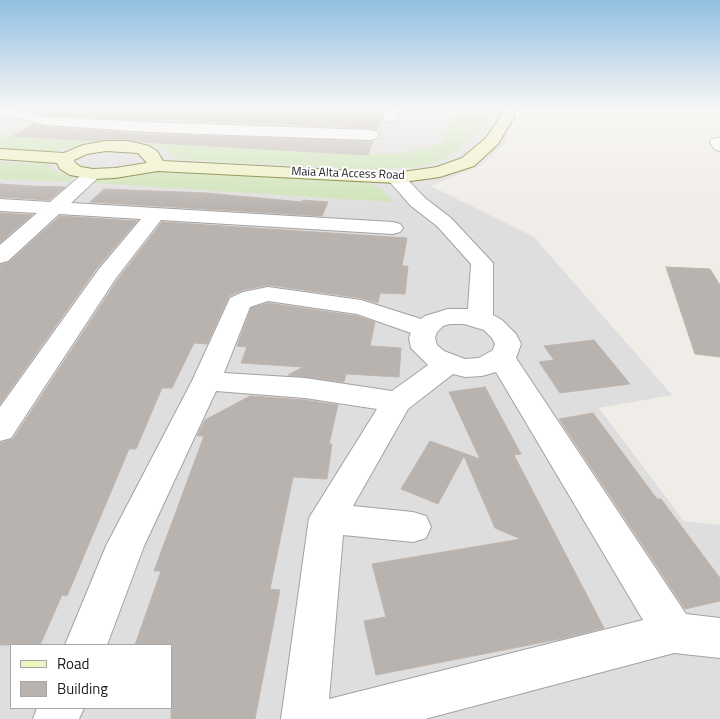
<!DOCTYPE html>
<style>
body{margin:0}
#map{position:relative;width:720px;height:719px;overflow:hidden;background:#f0ede9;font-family:"Titillium Web",sans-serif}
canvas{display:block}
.legend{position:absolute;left:10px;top:644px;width:162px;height:65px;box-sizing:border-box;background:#fff;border:1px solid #a6a6a6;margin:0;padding:6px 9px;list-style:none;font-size:15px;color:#212121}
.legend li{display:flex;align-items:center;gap:10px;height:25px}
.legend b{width:25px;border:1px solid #a6a6a6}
</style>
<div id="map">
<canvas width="720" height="719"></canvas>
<ul class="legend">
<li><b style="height:6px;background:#f1f2c4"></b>Road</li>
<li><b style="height:14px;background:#b9b3af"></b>Building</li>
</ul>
</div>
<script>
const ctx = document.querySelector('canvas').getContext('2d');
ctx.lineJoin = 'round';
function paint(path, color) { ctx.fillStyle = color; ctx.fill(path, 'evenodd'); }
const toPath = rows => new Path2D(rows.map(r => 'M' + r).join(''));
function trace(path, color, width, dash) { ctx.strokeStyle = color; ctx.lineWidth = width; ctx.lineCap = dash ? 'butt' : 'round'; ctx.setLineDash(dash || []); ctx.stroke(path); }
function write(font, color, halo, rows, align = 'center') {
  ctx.font = font + ' "Titillium Web",sans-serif'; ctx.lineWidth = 4; ctx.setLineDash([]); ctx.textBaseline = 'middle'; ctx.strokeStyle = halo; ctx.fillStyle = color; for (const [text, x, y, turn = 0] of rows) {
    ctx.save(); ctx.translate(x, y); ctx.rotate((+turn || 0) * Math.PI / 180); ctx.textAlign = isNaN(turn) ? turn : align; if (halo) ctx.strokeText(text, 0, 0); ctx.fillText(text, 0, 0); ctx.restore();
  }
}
const residential = toPath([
 [0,109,513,109,505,145,480,166,431,186,534,237,672,395,599,408,684,521,720,525,720,719,0,719],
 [11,645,171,645,171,708,11,708]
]);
const grass = toPath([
 [454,109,490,109,489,114,476,133,451,155,435,163,414,167,374,170,178,159,171,153,145,142,364,154,403,153,442,143],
 [0,135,109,140,54,151,0,149],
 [0,162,48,164,56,172,74,177,69,182,0,179],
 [147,170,359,182,378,186,394,202,93,183,98,179]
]);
const building = toPath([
 [57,109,385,109,377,130,371,128,47,115,57,109],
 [33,124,46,127,149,134,373,141,368,155,141,142,128,139,95,141,13,136,33,124],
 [0,184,32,186,65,187,49,200,0,197,0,184],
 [104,189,207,193,302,202,303,200,328,202,322,216,90,202,104,189],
 [0,213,32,215,0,243,0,213],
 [60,216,137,221,97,268,0,404,0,265,9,262,60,216],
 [162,222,407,238,402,266,408,266,405,294,380,293,378,303,361,298,268,285,243,290,229,296,207,344,194,343,172,388,162,388,136,449,129,449,67,596,62,595,40,645,0,645,0,443,13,439,118,279,162,222],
 [666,267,710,269,720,285,720,357,695,354,666,267],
 [268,303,357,316,375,322,370,346,401,348,399,377,346,374,344,382,288,375,303,367,241,363,247,347,237,346,251,308,268,303],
 [594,340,630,384,560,393,539,362,554,360,544,346,594,340],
 [485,387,521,454,514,455,604,628,565,638,376,675,364,621,386,617,372,564,521,539,495,528,464,456,438,504,401,489,430,441,480,459,449,392,485,387],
 [250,396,305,400,338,405,329,444,332,444,327,479,293,477,270,589,280,590,255,719,171,719,171,645,135,645,161,571,154,571,204,436,197,436,205,420,250,396],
 [593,413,657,499,661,499,720,578,720,601,685,609,559,419,593,413]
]);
const street = toPath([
 [0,109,12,109,46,117,149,122,371,130,377,132,379,135,377,138,371,140,149,132,46,125,0,114,0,109],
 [387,109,401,109,395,121,390,122,385,121,383,118,387,109],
 [720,138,720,151,714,149,710,142,712,139,720,138],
 [93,169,99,170,102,174,71,203,393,222,400,224,403,228,400,232,393,234,161,220,116,278,11,438,0,441,0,407,99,269,141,219,59,214,8,261,0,263,0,245,37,213,0,211,0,199,50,202,87,170,93,169],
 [396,173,402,174,425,198,451,218,493,263,493,315,502,320,516,334,521,344,516,358,686,614,720,618,720,658,674,653,425,719,281,719,309,518,377,409,305,398,216,391,144,546,107,645,65,645,106,546,192,381,230,298,243,292,268,287,361,300,421,319,425,316,448,309,468,309,471,264,437,226,411,206,390,182,387,178,390,174,396,173],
 [268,301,357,314,411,333,409,338,411,348,428,365,392,391,305,378,224,373,250,307,268,301],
 [450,324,464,324,484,330,492,338,495,344,493,350,479,358,465,359,444,351,437,345,435,338,437,332,443,326,450,324],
 [496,372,643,620,329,699,343,535,413,542,426,538,431,527,426,516,413,512,353,506,408,409,453,374,465,377,482,376,496,372],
 [37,708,84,708,79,719,33,719,37,708]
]);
const secondary = toPath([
 [501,109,515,109,514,117,498,144,474,166,440,177,396,183,158,171,115,178,93,179,70,175,60,169,57,163,0,159,0,149,64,153,83,145,106,141,128,141,149,146,157,151,163,161,396,173,437,167,462,158,486,138,500,117,501,109],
 [106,151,138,153,147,163,115,168,93,169,81,167,75,163,74,160,87,154,106,151]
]);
const farStreetnames = [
 ["Maia Alta Access Road",348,174,2]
];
paint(residential, '#dfdede');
paint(grass, '#cde3b5');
paint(building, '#b9b3af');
trace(building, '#c0b5ad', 1);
trace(street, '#a2a2a2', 2);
trace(secondary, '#656c13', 2);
paint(street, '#fff');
paint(secondary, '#f1f2c4');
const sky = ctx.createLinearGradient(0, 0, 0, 209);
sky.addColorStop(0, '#91bfe2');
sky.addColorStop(0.52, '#f8f7f5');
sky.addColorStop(1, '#f8f7f500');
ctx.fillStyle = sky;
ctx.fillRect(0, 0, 720, 209);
write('12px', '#212121', '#fff', farStreetnames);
</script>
